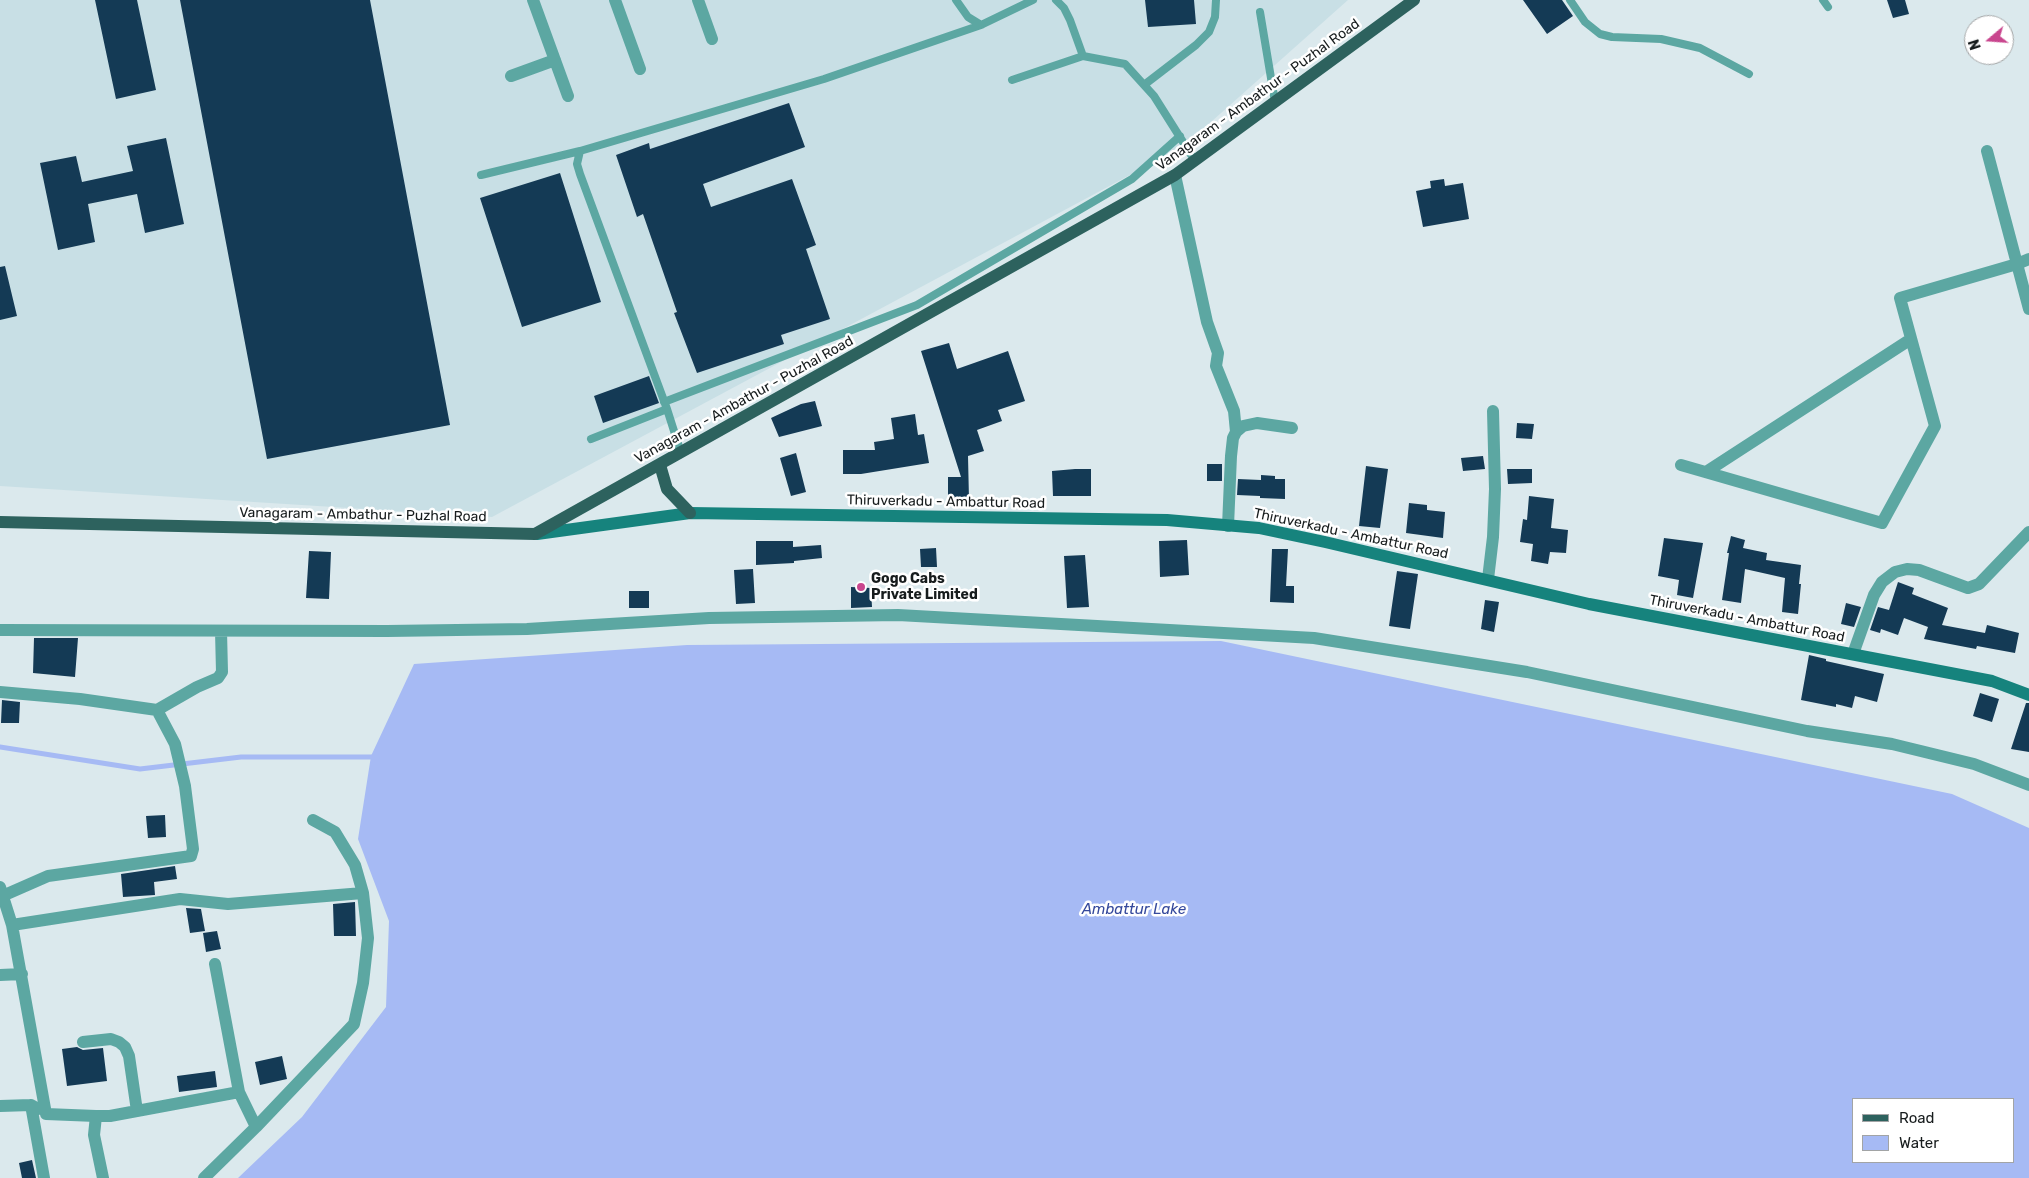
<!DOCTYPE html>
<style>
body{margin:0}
#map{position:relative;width:2029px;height:1178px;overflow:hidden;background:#dbe9ed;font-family:Rubik,sans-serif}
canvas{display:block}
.legend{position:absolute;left:1852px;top:1098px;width:162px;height:65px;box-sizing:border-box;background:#fff;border:1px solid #a2a4a5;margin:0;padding:6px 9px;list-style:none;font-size:15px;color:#171c1d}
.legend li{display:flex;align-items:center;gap:10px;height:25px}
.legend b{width:25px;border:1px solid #a2a4a5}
.north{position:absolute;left:1964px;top:15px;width:50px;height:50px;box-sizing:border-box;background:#fff;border:1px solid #a2a4a5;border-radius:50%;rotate:252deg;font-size:14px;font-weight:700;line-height:20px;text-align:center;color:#171c1d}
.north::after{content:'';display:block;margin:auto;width:18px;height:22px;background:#c9468e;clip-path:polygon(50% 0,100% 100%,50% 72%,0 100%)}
</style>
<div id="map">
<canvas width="2029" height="1178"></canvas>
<ul class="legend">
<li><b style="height:6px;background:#2d625e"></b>Road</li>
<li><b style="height:14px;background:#a6baf4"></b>Water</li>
</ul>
<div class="north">N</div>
</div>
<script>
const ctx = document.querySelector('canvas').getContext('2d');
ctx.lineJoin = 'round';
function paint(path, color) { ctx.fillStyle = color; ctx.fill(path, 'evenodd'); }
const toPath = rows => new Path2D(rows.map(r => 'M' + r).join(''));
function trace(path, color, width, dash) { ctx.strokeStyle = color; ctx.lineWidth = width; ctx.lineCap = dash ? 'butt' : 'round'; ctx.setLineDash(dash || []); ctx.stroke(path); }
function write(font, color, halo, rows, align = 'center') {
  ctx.font = font + ' Rubik,sans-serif'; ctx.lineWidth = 5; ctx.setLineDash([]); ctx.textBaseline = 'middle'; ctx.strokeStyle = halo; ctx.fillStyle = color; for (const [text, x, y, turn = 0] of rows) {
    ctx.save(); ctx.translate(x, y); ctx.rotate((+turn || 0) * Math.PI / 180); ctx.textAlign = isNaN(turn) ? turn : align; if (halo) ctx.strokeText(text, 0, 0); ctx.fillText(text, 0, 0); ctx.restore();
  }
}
const built = toPath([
 [0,0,1348,0,1184,146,492,517,0,486]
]);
const water = toPath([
 [1221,641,1952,794,2029,828,2029,1178,238,1178,302,1117,386,1007,389,921,358,839,371,756,414,664,687,645],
 [1853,1099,2013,1099,2013,1162,1853,1162]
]);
const stream = toPath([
 [0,747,140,769,241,757,377,757]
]);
const building = toPath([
 [95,0,137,0,156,90,116,99],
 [180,0,370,0,450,425,267,459],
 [1145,0,1194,0,1196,24,1148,27],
 [1523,0,1562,0,1573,16,1547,34],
 [1887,0,1905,0,1909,14,1893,18],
 [789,103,805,147,703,184,711,207,792,179,816,245,806,249,830,319,781,335,784,344,697,373,674,313,677,312,643,214,637,217,616,155,649,143,650,149],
 [166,138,184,224,145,233,137,194,88,204,95,242,58,250,40,163,76,156,82,182,133,171,127,146],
 [560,173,601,302,522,327,480,198],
 [1444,179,1445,186,1463,183,1469,219,1423,227,1416,191,1431,188,1430,181],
 [5,266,17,316,0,320,0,267],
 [949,343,957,369,1008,351,1025,401,998,410,1002,421,977,430,984,451,968,456,969,500,948,500,948,477,961,477,921,351],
 [649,376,659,403,603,423,594,396],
 [815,401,822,426,779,437,771,418,801,404],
 [915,414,918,435,924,434,929,463,861,474,843,474,843,450,875,450,874,442,894,439,891,418],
 [1517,423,1534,424,1532,439,1516,438],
 [796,453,806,492,791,496,780,458],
 [1483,456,1485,469,1463,471,1461,458],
 [1207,464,1222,464,1222,481,1207,481],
 [1366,466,1388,469,1380,528,1359,526],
 [1075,469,1091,469,1091,496,1053,496,1052,471],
 [1507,469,1532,469,1532,483,1508,484],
 [1261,475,1275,476,1275,479,1285,479,1285,499,1260,498,1260,496,1237,495,1238,479,1261,480],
 [1529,496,1554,499,1551,528,1568,530,1566,553,1550,552,1548,564,1531,561,1533,544,1520,542,1523,519,1527,520],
 [1409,503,1427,505,1427,510,1445,512,1443,538,1406,533],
 [1731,536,1745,540,1743,548,1767,553,1766,560,1801,565,1799,584,1801,584,1798,614,1782,612,1785,578,1745,569,1741,603,1722,600,1729,553,1727,553],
 [1664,538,1703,543,1693,598,1677,595,1679,580,1658,576],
 [1187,540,1189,575,1160,577,1159,541],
 [756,541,793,541,793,547,821,545,822,558,794,561,794,563,756,565],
 [936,548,937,567,921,567,920,549],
 [1272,549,1288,549,1286,586,1294,586,1294,603,1270,602],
 [309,551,331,552,329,599,306,598],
 [1085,555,1089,607,1067,608,1064,556],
 [753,569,755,603,736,604,734,570],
 [1397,571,1418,574,1410,629,1389,626],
 [1898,582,1914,588,1912,594,1948,608,1942,625,1985,633,1987,625,2019,633,2015,653,1977,646,1976,649,1924,639,1928,627,1904,618,1898,635,1881,629,1880,633,1870,630,1878,607,1889,610],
 [851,587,871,588,872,607,851,608],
 [629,591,649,591,649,608,629,608],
 [1485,600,1499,602,1494,632,1481,629],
 [1846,603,1861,607,1854,627,1841,624],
 [34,638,78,638,75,677,33,673],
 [1809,655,1826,659,1826,661,1884,674,1877,702,1855,696,1852,708,1836,704,1836,707,1801,700],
 [1980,693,1999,699,1992,722,1973,716],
 [2,700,20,702,19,723,1,723],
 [2026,703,2029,703,2029,752,2011,749],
 [165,815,166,837,148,838,146,816],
 [175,866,177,879,154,882,155,895,123,897,121,874],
 [355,902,356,936,334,936,333,904],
 [186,908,201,909,205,931,190,933],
 [217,931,221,949,206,952,203,933],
 [77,1047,83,1050,103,1048,107,1081,67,1086,62,1049],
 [282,1056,287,1079,260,1085,255,1062],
 [215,1071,217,1087,179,1092,177,1076],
 [32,1160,36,1178,22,1178,19,1163]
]);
const lane = toPath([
 [956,0,968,17,981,25,1033,0],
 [1056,0,1064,8,1070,20,1083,56],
 [1570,0,1585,22,1600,34,1612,37,1661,39,1700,48,1749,74],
 [1823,0,1828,7],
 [1260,12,1275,102],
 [1012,80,1083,56,1125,64,1154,96,1195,161],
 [1144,85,1196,45,1209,32,1215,17,1216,0],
 [580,151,824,79,981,25],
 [481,175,580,151,577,164,580,174,667,409,591,439],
 [664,402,917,305,1132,179,1180,136],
 [667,409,681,453]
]);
const street = toPath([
 [533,0,568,96],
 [615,0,640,69],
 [698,0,712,39],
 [511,76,555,60],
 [1987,151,2029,309],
 [1175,175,1207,322,1218,353,1216,366,1234,411,1236,432],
 [1681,465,1882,523,1935,426,1900,298,2017,264,2029,259],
 [1706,472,1911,339],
 [1228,526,1231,456,1233,438,1236,432,1243,426,1257,423,1292,428],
 [1488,579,1493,537,1495,489,1493,411],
 [0,630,387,631,527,629,709,618,898,615,1314,638,1527,672,1807,731,1892,744,1974,764,2029,785],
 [1853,654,1874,595,1882,582,1895,572,1907,569,1919,570,1968,588,1979,584,2029,532],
 [0,692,80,699,157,710,175,744,185,786,193,849,191,856,48,876,0,897],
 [157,710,197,687,218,678,222,672,221,631],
 [0,887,12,925,46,1114,96,1116,94,1135,103,1178],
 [12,925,180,899,228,904,363,893],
 [215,964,239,1092,256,1127],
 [0,975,22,974],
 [83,1042,111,1039,119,1042,125,1047,129,1056,137,1111],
 [31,1105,44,1178],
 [0,1106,31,1105,38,1109],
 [96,1116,110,1116,239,1092],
 [204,1178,256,1127,354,1024,363,983,368,938,363,893,355,865,335,832,313,820]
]);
const secondary = toPath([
 [537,534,690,513,1167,520,1259,528,1325,542,1589,604,1992,681,2029,695]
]);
const primary = toPath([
 [660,465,667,489,690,513],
 [0,522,535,534,1175,175,1414,0]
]);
const markers = [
 [861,587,5,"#c9468e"]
];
const streetNames = [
 ["Vanagaram - Ambathur - Puzhal Road",1258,95,-36],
 ["Vanagaram - Ambathur - Puzhal Road",744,400,-29],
 ["Thiruverkadu - Ambattur Road",946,502,1],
 ["Vanagaram - Ambathur - Puzhal Road",363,515,1],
 ["Thiruverkadu - Ambattur Road",1351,534,12],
 ["Thiruverkadu - Ambattur Road",1747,619,11]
];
const poiNames = [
 ["Gogo Cabs",871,579],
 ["Private Limited",871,595]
];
const waterNames = [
 ["Ambattur Lake",1134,910]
];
paint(built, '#c8dfe5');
paint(water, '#a6baf4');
trace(stream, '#a6baf4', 5);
paint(building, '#143a55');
trace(lane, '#5ca7a2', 8);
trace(street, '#5ca7a2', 12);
trace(secondary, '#16837d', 12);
trace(primary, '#2d625e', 12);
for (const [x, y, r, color] of markers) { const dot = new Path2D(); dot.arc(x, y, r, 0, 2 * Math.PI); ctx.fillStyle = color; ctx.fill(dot); trace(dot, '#fff', 2); }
write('14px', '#171c1d', '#fff', streetNames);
write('bold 14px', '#171c1d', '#fff', poiNames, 'left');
write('italic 15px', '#35499c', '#fff', waterNames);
</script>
